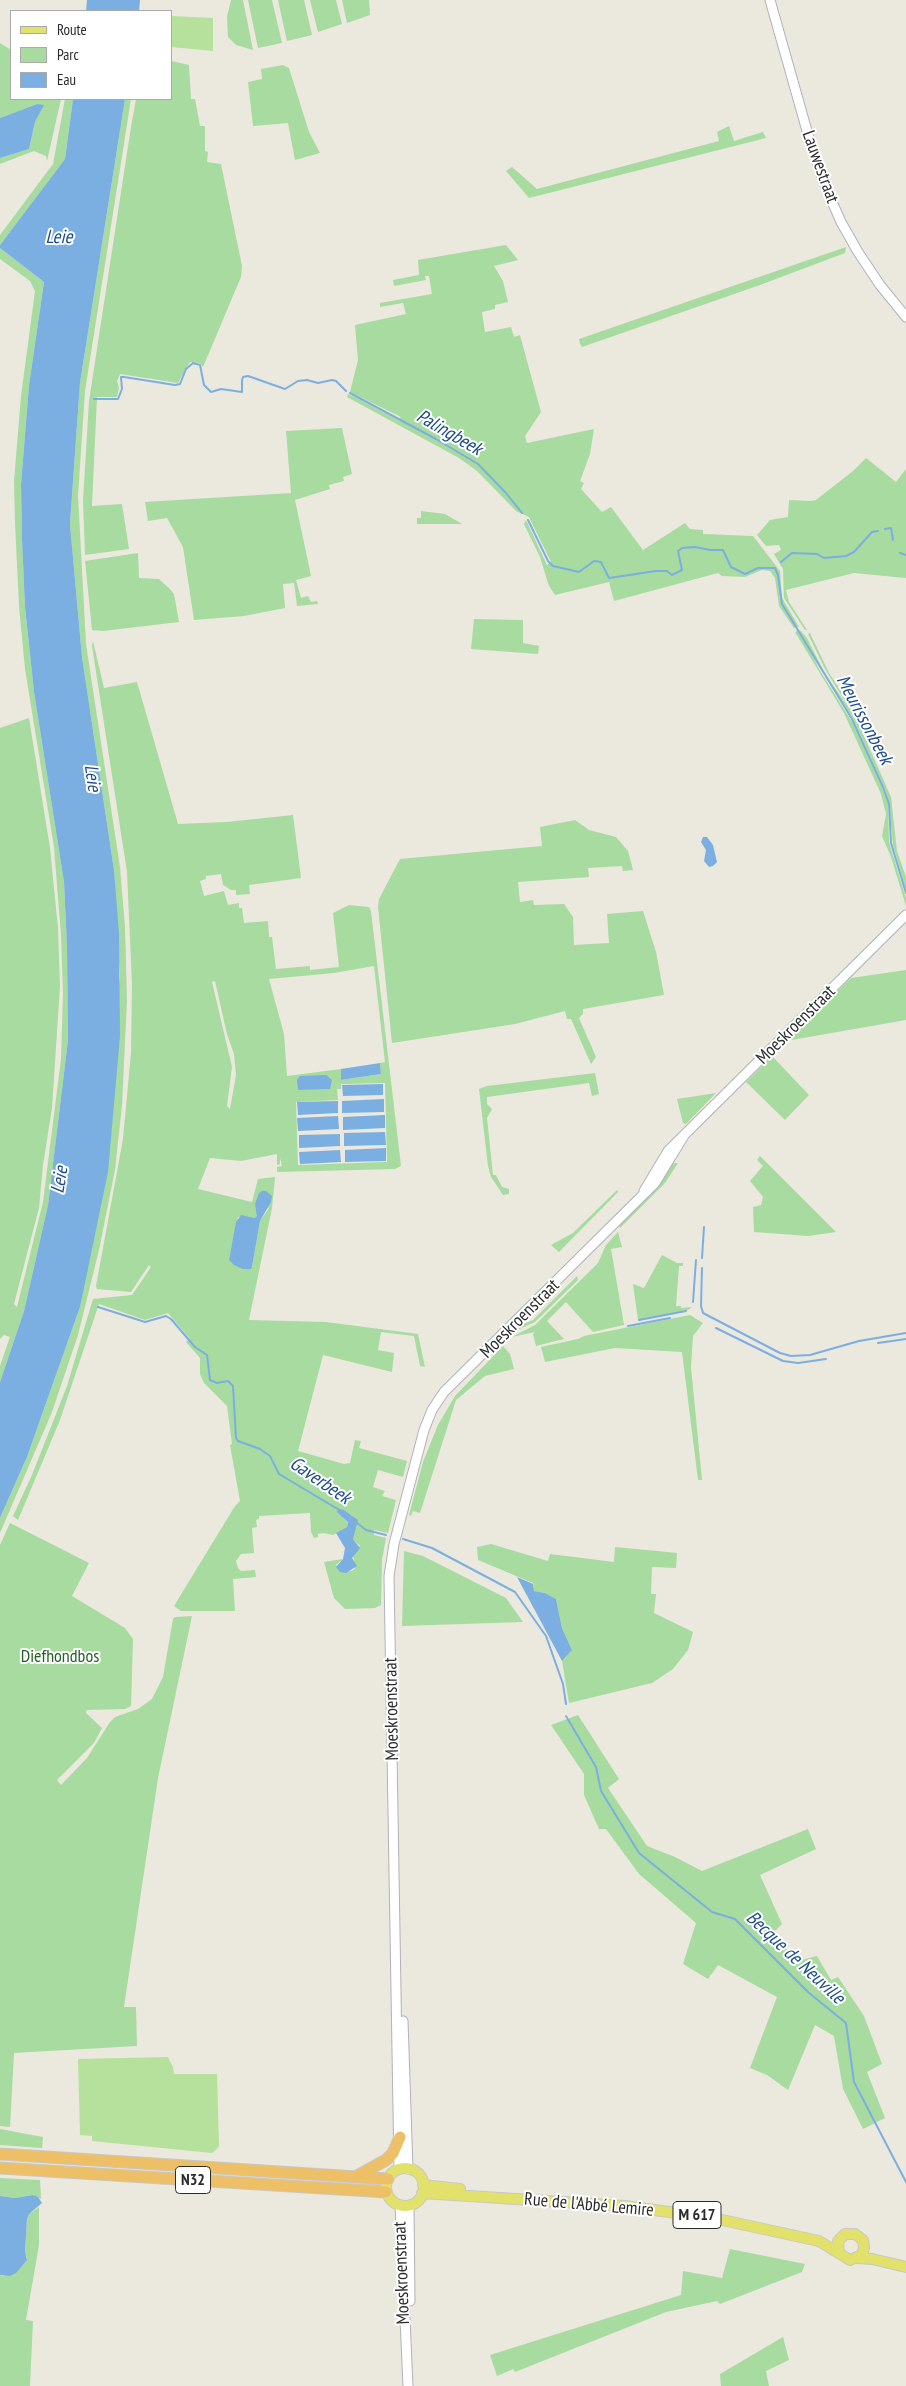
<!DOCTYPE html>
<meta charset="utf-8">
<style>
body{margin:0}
#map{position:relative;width:906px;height:2386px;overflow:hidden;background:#ebe8de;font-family:"PT Sans Narrow",sans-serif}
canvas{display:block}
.legend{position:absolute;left:10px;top:10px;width:162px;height:90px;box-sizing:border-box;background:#fff;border:1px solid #aaa;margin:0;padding:6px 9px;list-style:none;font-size:15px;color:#2a2a2a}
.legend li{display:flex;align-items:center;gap:10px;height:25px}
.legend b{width:25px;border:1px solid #aaa}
</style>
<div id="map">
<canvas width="906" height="2386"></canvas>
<ul class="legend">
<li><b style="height:6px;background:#e1e16c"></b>Route</li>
<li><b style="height:14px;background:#a7dba0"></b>Parc</li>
<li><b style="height:14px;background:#7cafe1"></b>Eau</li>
</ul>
</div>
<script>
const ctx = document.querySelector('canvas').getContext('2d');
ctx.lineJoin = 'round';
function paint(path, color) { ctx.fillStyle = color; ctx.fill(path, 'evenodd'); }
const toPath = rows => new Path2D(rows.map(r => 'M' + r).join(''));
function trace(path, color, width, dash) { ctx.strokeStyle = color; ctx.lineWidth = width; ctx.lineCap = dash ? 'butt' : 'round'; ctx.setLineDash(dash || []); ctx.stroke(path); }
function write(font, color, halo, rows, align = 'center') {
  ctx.font = font + ' "PT Sans Narrow",sans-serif'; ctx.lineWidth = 4; ctx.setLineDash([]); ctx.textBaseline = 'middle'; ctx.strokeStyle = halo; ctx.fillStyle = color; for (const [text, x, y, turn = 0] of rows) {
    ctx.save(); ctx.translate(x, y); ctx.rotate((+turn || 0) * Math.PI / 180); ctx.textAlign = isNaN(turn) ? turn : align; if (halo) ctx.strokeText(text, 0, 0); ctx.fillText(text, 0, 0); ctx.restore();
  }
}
const green = toPath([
 [231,0,243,0,253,50,236,45,228,37,227,17],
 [248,0,272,0,282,43,258,48],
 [278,0,304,0,312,35,287,41],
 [310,0,336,0,342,24,318,32],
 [342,0,369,0,370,15,347,23],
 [0,43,11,50,11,99,61,99,47,161,46,156,34,151,0,164,0,158,29,149,35,122,43,106,37,104,0,118],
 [171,61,189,65,191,99,195,99,200,126,205,126,205,151,208,152,207,162,221,164,242,266,241,277,203,367,200,363,190,362,178,383,120,374,117,381,119,388,117,397,97,397,92,506,122,504,129,549,85,555,83,500,89,401,131,127,136,99,171,99],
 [283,65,289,68,309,132,320,153,295,160,288,123,253,126,248,82,262,79,261,69],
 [65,99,73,99,65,159,0,245,0,235,53,164],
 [125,99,131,99,85,391,78,496,86,644,120,867,125,927,127,1000,122,1105,115,1170,99,1250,78,1335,52,1412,0,1533,0,1518,27,1457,80,1307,120,977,114,870,82,657,70,524,80,383],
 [729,126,734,141,763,132,766,138,529,198,506,171,512,167,537,189,719,141,717,132],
 [506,245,518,260,494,266,503,281,508,302,495,305,495,309,482,312,485,332,511,327,514,337,520,335,541,412,525,436,527,443,594,429,590,454,580,481,584,483,581,489,602,512,611,507,643,550,685,523,690,529,703,530,703,534,753,536,780,571,782,598,799,627,794,628,779,606,775,578,770,571,762,570,745,577,722,576,718,573,614,601,609,582,555,595,549,586,540,557,524,524,526,520,547,565,551,562,529,517,516,511,477,471,459,458,347,397,348,394,355,397,398,420,401,417,350,392,358,360,355,325,406,314,403,303,380,307,380,303,432,294,429,276,425,276,426,280,394,286,393,280,419,275,418,260],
 [846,247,845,253,760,285,582,347,580,344,579,339],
 [0,248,44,282,29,385,21,484,22,540,25,607,34,692,64,882,67,947,68,1040,48,1205,24,1311,0,1382,0,1366,10,1337,4,1335,0,1339,0,728,29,718,50,848,58,928,60,986,52,1108,43,1165,39,1208,14,1304,17,1307,43,1202,61,1059,63,994,61,935,54,847,25,669,19,606,15,523,14,481,21,396,35,291,30,281,0,259],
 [342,428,352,474,343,477,344,481,329,485,330,489,295,500,311,576,296,580,301,598,308,596,311,602,317,601,318,604,297,606,294,583,283,584,285,608,244,616,194,620,183,547,167,518,148,521,145,502,291,493,286,431],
 [866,458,896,482,906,469,906,578,854,573,786,590,789,602,807,630,805,630,784,598,783,569,774,554,781,550,779,545,766,546,757,535,770,520,788,517,789,500,811,501,816,500,853,471],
 [421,511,445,514,462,524,417,524,417,518,421,518],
 [138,553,139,578,159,579,170,589,174,594,179,622,103,631,92,630,85,561],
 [474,619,523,620,523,643,539,646,538,654,471,649],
 [800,630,807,638,825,674,849,708,825,669,808,634,810,633,829,673,853,709,850,710,857,720,891,797,897,851,906,877,906,890,893,845,889,803,885,789,853,718,821,670,808,647,819,669,854,725,882,786,888,803,889,842,906,898,906,906,891,857,882,836,886,814,881,794,844,713,795,632],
 [93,641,104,688,137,682,178,824,227,822,293,815,301,878,249,885,250,894,236,895,236,890,231,890,223,885,221,874,206,876,206,879,200,881,204,896,224,891,228,905,239,903,239,908,242,908,244,923,268,921,269,937,272,937,276,969,310,966,310,970,339,967,333,913,349,905,369,907,371,911,401,1166,395,1169,277,1172,277,1167,282,1166,280,1158,280,1164,277,1165,277,1154,241,1161,210,1158,198,1189,252,1202,258,1179,275,1177,272,1208,249,1320,326,1322,418,1334,425,1367,420,1366,414,1336,381,1332,378,1350,394,1353,392,1372,323,1355,298,1451,344,1464,350,1463,355,1440,361,1441,359,1448,407,1461,403,1477,378,1470,373,1487,385,1491,382,1496,396,1500,388,1533,374,1530,374,1535,386,1538,382,1560,381,1605,375,1608,345,1609,334,1598,324,1562,343,1559,336,1565,340,1572,351,1571,355,1569,353,1555,360,1546,353,1539,354,1517,344,1510,345,1519,348,1522,347,1527,333,1535,324,1533,318,1534,318,1537,314,1538,311,1532,310,1513,259,1516,259,1519,256,1520,257,1527,252,1528,254,1553,241,1554,236,1561,238,1568,241,1571,255,1570,256,1577,233,1579,235,1611,181,1611,174,1606,235,1506,240,1501,230,1445,232,1444,227,1406,204,1383,200,1374,200,1358,186,1342,190,1339,168,1313,145,1320,99,1304,60,1420,18,1520,13,1516,32,1475,67,1386,93,1299,132,1295,151,1267,149,1265,131,1292,97,1289,96,1286,123,1139,131,1053,132,984,127,872,92,646],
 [374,966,385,1062,380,1063,381,1074,341,1080,341,1069,287,1076,284,1034,269,979,334,973],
 [215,981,227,1034,234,1054,236,1075,230,1109,227,1106,232,1067,212,982],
 [385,1083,387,1162,298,1165,296,1102,338,1100,337,1089,341,1089,341,1084],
 [269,1208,260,1221,252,1267,229,1260,238,1217,254,1218,257,1216,257,1210],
 [575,820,589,830,616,837,628,851,633,870,623,871,622,866,588,868,589,877,518,882,520,902,533,900,534,905,564,904,573,917,574,945,609,943,607,914,643,911,656,952,664,995,583,1009,583,1014,579,1018,596,1057,591,1064,571,1019,567,1019,565,1011,515,1024,392,1043,378,907,379,899,400,859,542,846,540,827],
 [906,970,906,1020,786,1041,851,978],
 [772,1056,809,1095,785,1120,746,1082],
 [595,1073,599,1094,592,1096,589,1083,487,1097,487,1104,492,1109,487,1118,493,1175,496,1175,502,1187,509,1189,509,1194,503,1195,491,1177,488,1166,479,1089,487,1086],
 [716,1093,686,1124,683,1123,677,1099],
 [760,1156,836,1232,808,1236,754,1232,753,1207,761,1205,763,1197,750,1181,763,1166,757,1160],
 [675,1163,678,1163,665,1183,620,1228,619,1226,654,1189,669,1165],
 [617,1190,618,1192,559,1252,551,1245,573,1233],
 [618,1232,622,1247,611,1249,624,1325,593,1332,566,1302,547,1321,564,1339,536,1346,533,1334,542,1326,535,1332,512,1337,535,1325,593,1268,598,1263,606,1245],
 [662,1255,677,1263,683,1263,683,1266,679,1266,676,1306,681,1306,681,1308,692,1307,688,1310,638,1320,633,1284,644,1288],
 [577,1276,578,1280,535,1322,515,1331,505,1341,505,1338,518,1326,533,1320],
 [690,1315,703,1323,693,1336,691,1367,702,1480,698,1480,682,1352,615,1348,545,1362,541,1347,578,1339,584,1336],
 [503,1346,510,1354,514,1369,485,1376,456,1400,420,1513,413,1511,411,1516,409,1515,423,1462,438,1425,455,1396],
 [10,1523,89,1563,72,1596,125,1628,133,1639,131,1706,125,1709,87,1710,86,1713,102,1728,94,1743,57,1780,61,1785,87,1758,110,1722,115,1717,138,1709,152,1699,163,1677,173,1619,175,1617,192,1616,158,1778,124,2007,136,2007,137,2046,14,2053,10,2127,0,2126,0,1545],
 [491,1544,548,1561,550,1554,614,1562,615,1547,677,1553,676,1568,652,1567,651,1594,656,1594,654,1613,693,1632,688,1650,673,1669,652,1683,569,1703,562,1661,572,1650,562,1628,556,1599,545,1593,534,1591,533,1583,478,1560,477,1547],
 [404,1551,423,1556,506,1598,523,1622,402,1626],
 [578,1715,619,1779,608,1788,647,1846,675,1857,702,1871,808,1829,816,1849,760,1875,782,1924,775,1931,782,1944,798,1961,817,1956,831,1980,838,1977,864,2016,882,2064,867,2072,885,2118,863,2129,843,2089,834,2036,815,2025,788,2090,767,2075,750,2068,777,1997,718,1965,708,1979,683,1964,696,1923,639,1874,606,1829,599,1829,584,1795,584,1774,551,1725],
 [0,2129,43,2137,42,2148,0,2145],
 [0,2178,40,2180,41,2199,33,2195,15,2198,0,2196],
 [39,2207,39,2245,26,2320,33,2321,30,2386,0,2386,0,2275,3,2276,27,2258,25,2253,27,2219,29,2214],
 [730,2249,805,2264,802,2272,720,2304,717,2301,666,2312,515,2372,513,2369,497,2376,490,2355,681,2295,683,2271,722,2278],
 [783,2337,789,2360,766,2371,769,2386,721,2386,720,2374]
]);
const pitch = toPath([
 [171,16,213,18,213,51,171,47],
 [168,2057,173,2067,174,2074,217,2074,219,2146,216,2150,212,2153,92,2141,92,2136,80,2135,78,2059]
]);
const water = toPath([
 [87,0,140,0,139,11,86,11],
 [73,99,125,99,80,383,70,524,82,657,114,870,119,933,120,1036,108,1172,80,1307,27,1457,0,1518,0,1382,24,1311,48,1205,68,1040,67,947,64,882,34,692,25,607,22,540,21,484,29,385,44,282,0,248,0,245,65,159],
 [37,104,44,105,35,122,29,149,0,158,0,118],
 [703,837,707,837,713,845,717,862,713,866,709,867,704,861,706,850,701,842],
 [380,1063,381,1074,341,1080,341,1069],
 [326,1075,332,1080,330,1089,298,1090,297,1080,300,1076],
 [383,1084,383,1095,343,1096,342,1085],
 [384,1099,384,1112,342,1113,342,1101],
 [338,1101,338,1113,298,1115,297,1102],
 [385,1115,385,1128,343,1130,343,1117],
 [338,1116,339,1129,298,1131,297,1118],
 [385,1132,386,1145,344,1146,344,1133],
 [340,1134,340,1146,299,1148,299,1135],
 [386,1148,386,1161,345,1162,345,1150],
 [340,1150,341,1162,300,1164,299,1152],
 [262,1191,266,1191,272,1196,271,1202,260,1221,252,1267,251,1269,243,1269,234,1265,229,1260,236,1222,241,1215,254,1218,257,1216,255,1204,259,1193],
 [338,1509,344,1510,358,1520,353,1539,360,1548,352,1558,357,1566,346,1573,340,1572,336,1567,343,1559,345,1548,336,1533,347,1527,348,1522,337,1512],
 [517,1577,533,1584,534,1591,545,1593,556,1599,562,1628,572,1650,562,1661],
 [33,2195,38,2197,42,2203,29,2214,27,2219,25,2252,27,2260,16,2273,10,2276,0,2275,0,2196,15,2198]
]);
const stream = toPath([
 [350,393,436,439,478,464,506,493,522,513],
 [94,399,118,399,122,389,121,377,124,377,175,385,180,384,186,369,193,363,200,365,204,385,211,392,221,389,242,392,242,380,243,377,248,376,285,389,298,381,307,380,318,383,332,380,336,381,346,391],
 [528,520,548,561,553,566,579,572,594,561,601,562,609,578,656,571,667,571,672,575,682,570,678,551,682,548,695,547,710,550,723,550,731,567,745,574,758,568,775,568,778,575,782,604,852,719,883,787,889,804,891,843,906,893],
 [885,529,891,528,893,540],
 [900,553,906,555],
 [781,562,792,553,817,554,824,558,846,556,854,552,872,532,878,531],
 [702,1258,704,1227],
 [702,1268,701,1306,703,1313,780,1353,791,1356,810,1355,859,1341,906,1333],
 [693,1302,696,1260],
 [98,1307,145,1322,166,1316,171,1319,195,1347,207,1355,210,1380,217,1383,228,1381,233,1386,236,1438,238,1441,260,1449,270,1456,279,1474,341,1511],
 [639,1320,686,1311],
 [628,1326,670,1318],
 [716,1328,783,1361,798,1363,826,1359],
 [878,1343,906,1339],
 [357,1523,366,1530,386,1535],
 [403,1539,432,1548,515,1592,546,1636,563,1684,566,1704],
 [566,1716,596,1767,601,1791,639,1853,712,1912,735,1919,808,1992,846,2023,854,2082,906,2182]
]);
const secondary = toPath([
 [770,0,811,145,826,188,841,222,858,252,880,285,906,317],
 [644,1191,668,1151,906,915],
 [403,2021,408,2169],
 [399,2169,389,1576,394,1544,424,1430,432,1410,444,1392,655,1183,685,1134],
 [400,2205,408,2386],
 [409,2206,410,2301]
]);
const primary = toPath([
 '386 2187a19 19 0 1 1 38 0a19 19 0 1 1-38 0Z',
 [423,2185,460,2189],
 [422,2193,625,2206,713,2218,819,2241,850,2260,862,2255,864,2248,863,2240,855,2234,845,2234,838,2241,839,2253],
 [857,2258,872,2259,906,2267]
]);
const highway = toPath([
 [0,2154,388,2179],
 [0,2168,386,2192],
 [357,2176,386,2160,393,2153,400,2137]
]);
const shields = [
 [193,2180,35],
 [697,2215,48]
];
const shieldNames = [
 ["N32",193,2180],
 ["M 617",697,2215]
];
const streetNames = [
 ["Lauwestraat",820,167,70],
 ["Moeskroenstraat",796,1025,-45],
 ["Moeskroenstraat",520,1319,-45],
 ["Moeskroenstraat",392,1709,-91],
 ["Rue de l'Abbé Lemire",589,2205,5],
 ["Moeskroenstraat",402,2273,-92]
];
const parkNames = [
 ["Diefhondbos",60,1657]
];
const waterNames = [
 ["Leie",59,238],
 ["Palingbeek",449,433,30],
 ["Meurissonbeek",864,720,62],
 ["Leie",92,778,82],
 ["Leie",60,1180,-81],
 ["Gaverbeek",320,1481,34],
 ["Becque de Neuville",795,1958,43]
];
paint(green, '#a7dba0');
paint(pitch, '#b5e19d');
paint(water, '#7cafe1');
trace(stream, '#7cafe1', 2);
trace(secondary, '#b2b1bc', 11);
trace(primary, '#c8c8c8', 12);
trace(highway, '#c8c8c8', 13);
trace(secondary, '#fff', 9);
trace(primary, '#e1e16c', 10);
trace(highway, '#edbf67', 11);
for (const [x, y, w] of shields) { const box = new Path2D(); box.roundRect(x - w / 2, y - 13.5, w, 27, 4); ctx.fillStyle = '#fff'; ctx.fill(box); trace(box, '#2a2a2a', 1); }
write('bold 16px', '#2a2a2a', null, shieldNames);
write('18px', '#2a2a2a', '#fff', streetNames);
write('18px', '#225f23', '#fff', parkNames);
write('italic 19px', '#1c4c8c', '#fff', waterNames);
</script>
